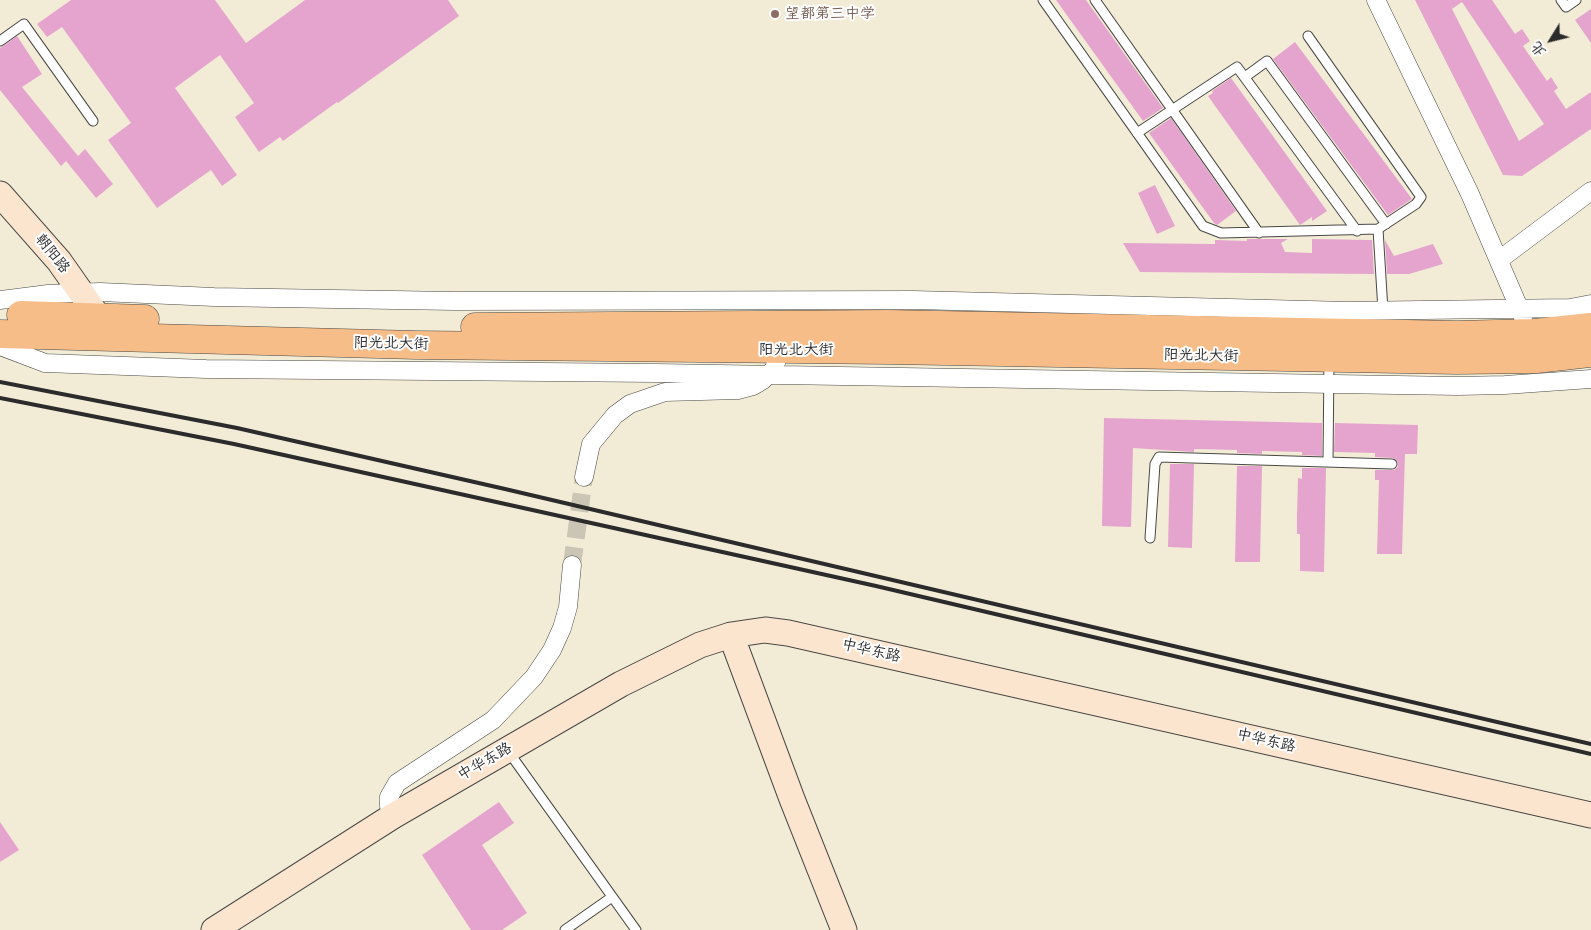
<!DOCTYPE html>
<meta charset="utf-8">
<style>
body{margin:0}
#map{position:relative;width:1591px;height:930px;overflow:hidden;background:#f2ecd6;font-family:Sriracha,"LXGW WenKai TC",sans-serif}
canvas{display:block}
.north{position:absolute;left:1526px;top:15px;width:50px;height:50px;-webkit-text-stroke:4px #fff;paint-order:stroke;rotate:234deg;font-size:14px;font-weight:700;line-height:20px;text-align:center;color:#2b2b2b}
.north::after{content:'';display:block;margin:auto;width:18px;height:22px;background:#2b2b2b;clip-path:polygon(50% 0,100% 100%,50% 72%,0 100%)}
</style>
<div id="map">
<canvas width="1591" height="930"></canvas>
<div class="north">北</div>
</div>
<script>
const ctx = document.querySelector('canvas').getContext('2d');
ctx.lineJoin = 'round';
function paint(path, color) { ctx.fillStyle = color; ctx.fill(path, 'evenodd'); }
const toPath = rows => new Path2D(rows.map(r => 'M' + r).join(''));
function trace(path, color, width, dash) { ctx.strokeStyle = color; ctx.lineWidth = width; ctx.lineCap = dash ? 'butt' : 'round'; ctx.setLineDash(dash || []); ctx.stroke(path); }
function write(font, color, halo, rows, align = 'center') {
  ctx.font = font + ' Sriracha,"LXGW WenKai TC",sans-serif'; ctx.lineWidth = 4; ctx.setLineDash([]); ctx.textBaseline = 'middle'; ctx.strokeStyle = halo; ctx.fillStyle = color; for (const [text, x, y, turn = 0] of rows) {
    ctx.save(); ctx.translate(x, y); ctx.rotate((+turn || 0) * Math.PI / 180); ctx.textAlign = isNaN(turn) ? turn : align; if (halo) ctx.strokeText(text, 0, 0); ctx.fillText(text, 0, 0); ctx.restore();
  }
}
const building = toPath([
 [71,0,215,0,246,43,305,0,448,0,459,16,338,103,337,102,283,141,280,137,259,152,235,117,254,103,220,55,175,88,237,175,222,186,211,170,157,208,108,140,131,123,62,27,47,37,37,24],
 [1056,0,1086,0,1163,108,1143,121],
 [1415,0,1492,0,1515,34,1522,29,1530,41,1523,46,1547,81,1551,77,1558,88,1554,91,1566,109,1591,92,1591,129,1522,176,1503,175],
 [1462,2,1544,124,1519,141,1452,9],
 [1591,9,1591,43,1575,20],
 [17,36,42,74,22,87,78,156,85,149,113,184,96,198,66,161,61,166,0,90,0,48],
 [1295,42,1412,199,1388,215,1273,59],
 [1231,78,1327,211,1312,221,1312,217,1300,225,1208,96,1213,93,1212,91],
 [1171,118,1236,211,1217,225,1214,223,1149,133],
 [1155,185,1175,226,1157,234,1138,193],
 [1247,239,1288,239,1281,243,1285,252,1312,253,1312,239,1372,240,1374,274,1140,272,1123,243,1215,244,1215,240,1247,241],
 [1385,240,1394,256,1433,244,1443,264,1409,274,1387,274],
 [1104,418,1322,423,1322,456,1302,455,1302,452,1262,451,1262,454,1237,453,1237,450,1194,449,1194,452,1133,448,1131,527,1102,526],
 [1335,423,1418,425,1417,454,1405,454,1402,554,1377,554,1379,480,1375,480,1375,470,1394,470,1398,467,1398,462,1393,458,1375,457,1375,453,1334,452],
 [1170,464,1194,464,1192,548,1168,547],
 [1237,466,1262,466,1260,562,1235,562],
 [1302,468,1326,468,1324,572,1300,571,1300,534,1297,534,1297,516,1298,478,1302,479],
 [499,802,514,823,482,845,527,913,502,930,471,930,422,855],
 [0,822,19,850,0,862]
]);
const streetTunnel = toPath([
 [572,565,584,477]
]);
const lane = toPath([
 [1043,0,1203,226,1221,233,1378,229,1416,204,1421,197,1308,36],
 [1095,0,1259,233],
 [1561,0,1566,7,1576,0],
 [0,41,24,24,93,121],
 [1245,77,1267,61,1386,224],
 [1137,133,1237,67,1357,231],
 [1378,229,1383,311],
 [1328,462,1329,360],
 [1150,538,1155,464,1159,457,1392,464],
 [508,751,636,930],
 [565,930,612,897]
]);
const street = toPath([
 [1376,0,1470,194,1523,317],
 [1499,260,1591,191],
 [0,300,48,294,100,292,214,297,454,301,913,300,1348,311,1570,308,1591,304],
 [0,346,45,363,206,369,656,373,1458,386,1505,385,1591,379],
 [584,477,591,444,615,415,630,404,665,392,738,390,753,386,763,380,774,369,780,350],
 [393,816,389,806,389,797,397,783,493,720,534,677,552,650,562,628,568,607,572,565]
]);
const secondary = toPath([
 [0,194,59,261,99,318],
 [731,635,792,799,844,930],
 [214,930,393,816,621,684,700,645,731,635,765,630,788,633,1591,815]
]);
const highway = toPath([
 [21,315,145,319],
 [475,327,888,324,1457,335,1534,333,1591,327],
 [0,334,416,345,888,350,1457,360,1536,359,1591,353]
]);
const rail = toPath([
 [0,382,237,428,505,489,1591,744],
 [0,398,234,444,876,586,1591,754]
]);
const markers = [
 [775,14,5,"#8d6e63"]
];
const educationNames = [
 ["望都第三中学",785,14]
];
const streetNames = [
 ["朝阳路",52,254,51],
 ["阳光北大街",391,344,1],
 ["阳光北大街",796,350],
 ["阳光北大街",1201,356,1],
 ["中华东路",871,651,13],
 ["中华东路",1266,741,13],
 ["中华东路",485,762,-30]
];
paint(building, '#e4a4ce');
trace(streetTunnel, '#cac5b4', 18, [18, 9]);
trace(lane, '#494845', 11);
trace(street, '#494845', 19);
trace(secondary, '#494845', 27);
trace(highway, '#494845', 29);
trace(lane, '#fff', 9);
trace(street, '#fff', 18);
trace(secondary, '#fce5cf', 25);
trace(highway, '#f7bd88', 28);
trace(rail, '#2b2b2b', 4);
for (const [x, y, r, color] of markers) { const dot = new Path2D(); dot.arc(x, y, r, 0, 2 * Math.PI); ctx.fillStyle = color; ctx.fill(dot); trace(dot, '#fff', 2); }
write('15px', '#785e54', '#fff', educationNames, 'left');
write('15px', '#2b2b2b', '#fff', streetNames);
</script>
